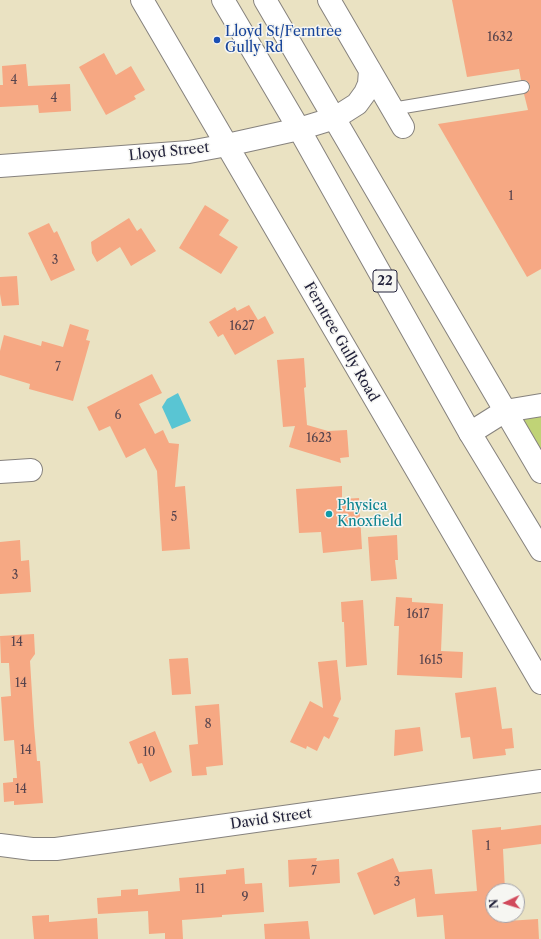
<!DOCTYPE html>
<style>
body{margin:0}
#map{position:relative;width:541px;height:939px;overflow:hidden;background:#eae2c2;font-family:"Libre Caslon Text",serif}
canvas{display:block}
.north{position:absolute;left:485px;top:883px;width:40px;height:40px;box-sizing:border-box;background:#f6f6f2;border:1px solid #a1a1a9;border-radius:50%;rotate:266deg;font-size:11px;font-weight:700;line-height:16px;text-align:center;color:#22223b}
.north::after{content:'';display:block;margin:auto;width:14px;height:18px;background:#d1495b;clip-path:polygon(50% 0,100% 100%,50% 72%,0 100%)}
</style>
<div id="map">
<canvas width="541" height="939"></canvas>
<div class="north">N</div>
</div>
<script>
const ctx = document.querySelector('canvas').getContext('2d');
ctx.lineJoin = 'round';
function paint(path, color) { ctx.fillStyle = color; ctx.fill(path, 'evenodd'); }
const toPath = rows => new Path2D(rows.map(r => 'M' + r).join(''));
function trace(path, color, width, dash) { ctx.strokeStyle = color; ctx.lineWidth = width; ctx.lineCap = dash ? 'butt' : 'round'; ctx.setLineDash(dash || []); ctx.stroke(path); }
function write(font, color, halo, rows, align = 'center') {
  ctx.font = font + ' "Libre Caslon Text",serif'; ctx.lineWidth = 3; ctx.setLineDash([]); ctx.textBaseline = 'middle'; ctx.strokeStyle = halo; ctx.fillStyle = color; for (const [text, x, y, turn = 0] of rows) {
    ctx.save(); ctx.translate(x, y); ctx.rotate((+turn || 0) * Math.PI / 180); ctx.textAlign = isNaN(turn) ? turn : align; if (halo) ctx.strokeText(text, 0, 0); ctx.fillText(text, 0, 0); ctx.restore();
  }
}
const green = toPath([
 [541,405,541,472,505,411]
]);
const water = toPath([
 [178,393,191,421,172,429,162,407,167,399]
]);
const building = toPath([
 [452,0,541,0,541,269,527,277,438,124,528,110,524,94,530,90,530,85,526,80,521,80,519,69,467,77],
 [104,53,116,75,131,66,145,90,134,96,136,99,106,115,79,67],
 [26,64,28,86,70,84,71,111,39,113,38,105,0,107,0,85,3,85,2,66],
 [205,205,229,220,219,235,238,247,221,274,179,248],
 [129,218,137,231,141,228,156,251,131,266,120,247,97,262,92,253,91,242],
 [49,223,54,233,57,231,75,270,51,281,28,233],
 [17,276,19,305,2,306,0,294,0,277],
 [249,305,258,320,265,316,274,333,235,355,223,334,218,337,209,322,235,307,237,311],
 [70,324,89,330,86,340,90,341,73,401,29,389,30,384,0,375,0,351,4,335,41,346,42,341,63,347],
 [304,358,306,387,304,388,307,425,328,431,347,430,349,457,340,458,341,463,289,447,295,426,283,427,277,360],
 [152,374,162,393,139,404,155,434,163,430,169,443,179,444,175,487,185,486,190,549,162,551,157,471,145,448,126,458,110,426,99,431,87,407],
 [342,486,342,499,359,498,362,549,323,553,321,532,299,533,296,489],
 [397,535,398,560,395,560,397,579,371,581,368,537],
 [20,540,21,561,29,560,31,592,0,594,0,542],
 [396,597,412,598,412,602,443,604,441,651,463,652,462,678,397,675,399,626,394,626],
 [363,600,367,665,346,667,344,622,342,622,341,602],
 [34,634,35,654,30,661,34,726,37,761,40,761,43,803,14,805,14,801,4,802,3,783,13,782,13,778,17,778,14,740,4,741,1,697,11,696,9,663,1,663,0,636],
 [188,658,191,694,172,695,169,659],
 [337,660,341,699,333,716,339,718,329,739,324,736,317,751,307,746,306,749,290,742,310,701,323,708,318,662],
 [496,687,502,729,512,728,514,748,505,749,506,755,473,759,470,737,461,738,455,693],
 [219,704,223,765,206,767,207,775,192,776,189,745,198,744,195,706],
 [420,727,423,751,394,756,395,730],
 [155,731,172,772,150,782,142,763,138,764,129,742],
 [541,825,541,844,503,849,505,891,493,891,493,915,507,915,507,921,538,919,539,939,445,939,443,915,417,917,415,898,374,915,357,873,393,858,399,872,432,869,435,894,477,891,472,830,501,827,501,830],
 [317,858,316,861,339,859,340,883,289,887,288,860],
 [244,868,245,884,262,883,264,912,222,915,222,917,182,920,183,939,165,939,165,933,149,934,148,911,98,914,97,898,121,896,121,890,138,889,138,895,180,891,179,878,226,874,226,870],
 [49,915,49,922,97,918,98,939,34,939,32,916],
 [308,921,310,939,265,939,264,924]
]);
const service = toPath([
 [392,109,523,87]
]);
const minor = toPath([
 [142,0,541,683],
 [329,0,403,127],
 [0,166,189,152,227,145,299,129,335,118,357,104,365,93,369,84,370,70],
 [470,433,505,411,541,405],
 [0,472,31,470],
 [0,845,32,849,56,849,541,781]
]);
const primary = toPath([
 [223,0,299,129,470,433,541,550],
 [265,0,541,472]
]);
const markers = [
 [217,40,4,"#1a4fb4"],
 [329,514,4,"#0f9aa8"]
];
const numberNames = [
 ["1632",500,38],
 ["4",14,81],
 ["4",54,99],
 ["1",511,197],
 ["3",55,261],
 ["1627",242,327],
 ["7",58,368],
 ["6",118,416],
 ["1623",319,439],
 ["5",174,518],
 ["3",15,576],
 ["1617",418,615],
 ["14",17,643],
 ["1615",431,661],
 ["14",21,684],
 ["8",208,725],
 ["14",26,751],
 ["10",149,753],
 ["14",21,790],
 ["1",488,847],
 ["7",314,872],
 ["3",397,883],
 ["11",200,890],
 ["9",245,898]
];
const shields = [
 [385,281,24]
];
const shieldNames = [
 ["22",385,281]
];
const transitNames = [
 ["Lloyd St/Ferntree",225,32],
 ["Gully Rd",225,48]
];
const streetNames = [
 ["Lloyd Street",169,152,-6],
 ["Ferntree Gully Road",341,342,60],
 ["David Street",271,819,-8]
];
const cultureNames = [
 ["Physica",337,506],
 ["Knoxfield",337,522]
];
paint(green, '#c0d376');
paint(water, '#59c5d3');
paint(building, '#f6a883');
trace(service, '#86827e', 14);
trace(minor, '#86827e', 24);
trace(primary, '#86827e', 24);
trace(service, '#fff', 12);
trace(minor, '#fff', 22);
trace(primary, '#fff', 22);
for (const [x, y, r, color] of markers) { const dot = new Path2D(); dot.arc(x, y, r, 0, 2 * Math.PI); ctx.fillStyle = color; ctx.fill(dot); trace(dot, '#f6f6f2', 1.5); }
write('12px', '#57444d', null, numberNames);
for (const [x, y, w] of shields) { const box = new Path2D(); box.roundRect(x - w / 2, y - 11, w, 22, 3); ctx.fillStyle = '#f6f6f2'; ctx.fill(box); trace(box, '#22223b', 1); }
write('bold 13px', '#22223b', null, shieldNames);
write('14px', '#164399', '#f6f6f2', transitNames, 'left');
write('14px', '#22223b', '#f6f6f2', streetNames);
write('14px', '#0d838f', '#f6f6f2', cultureNames, 'left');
</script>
